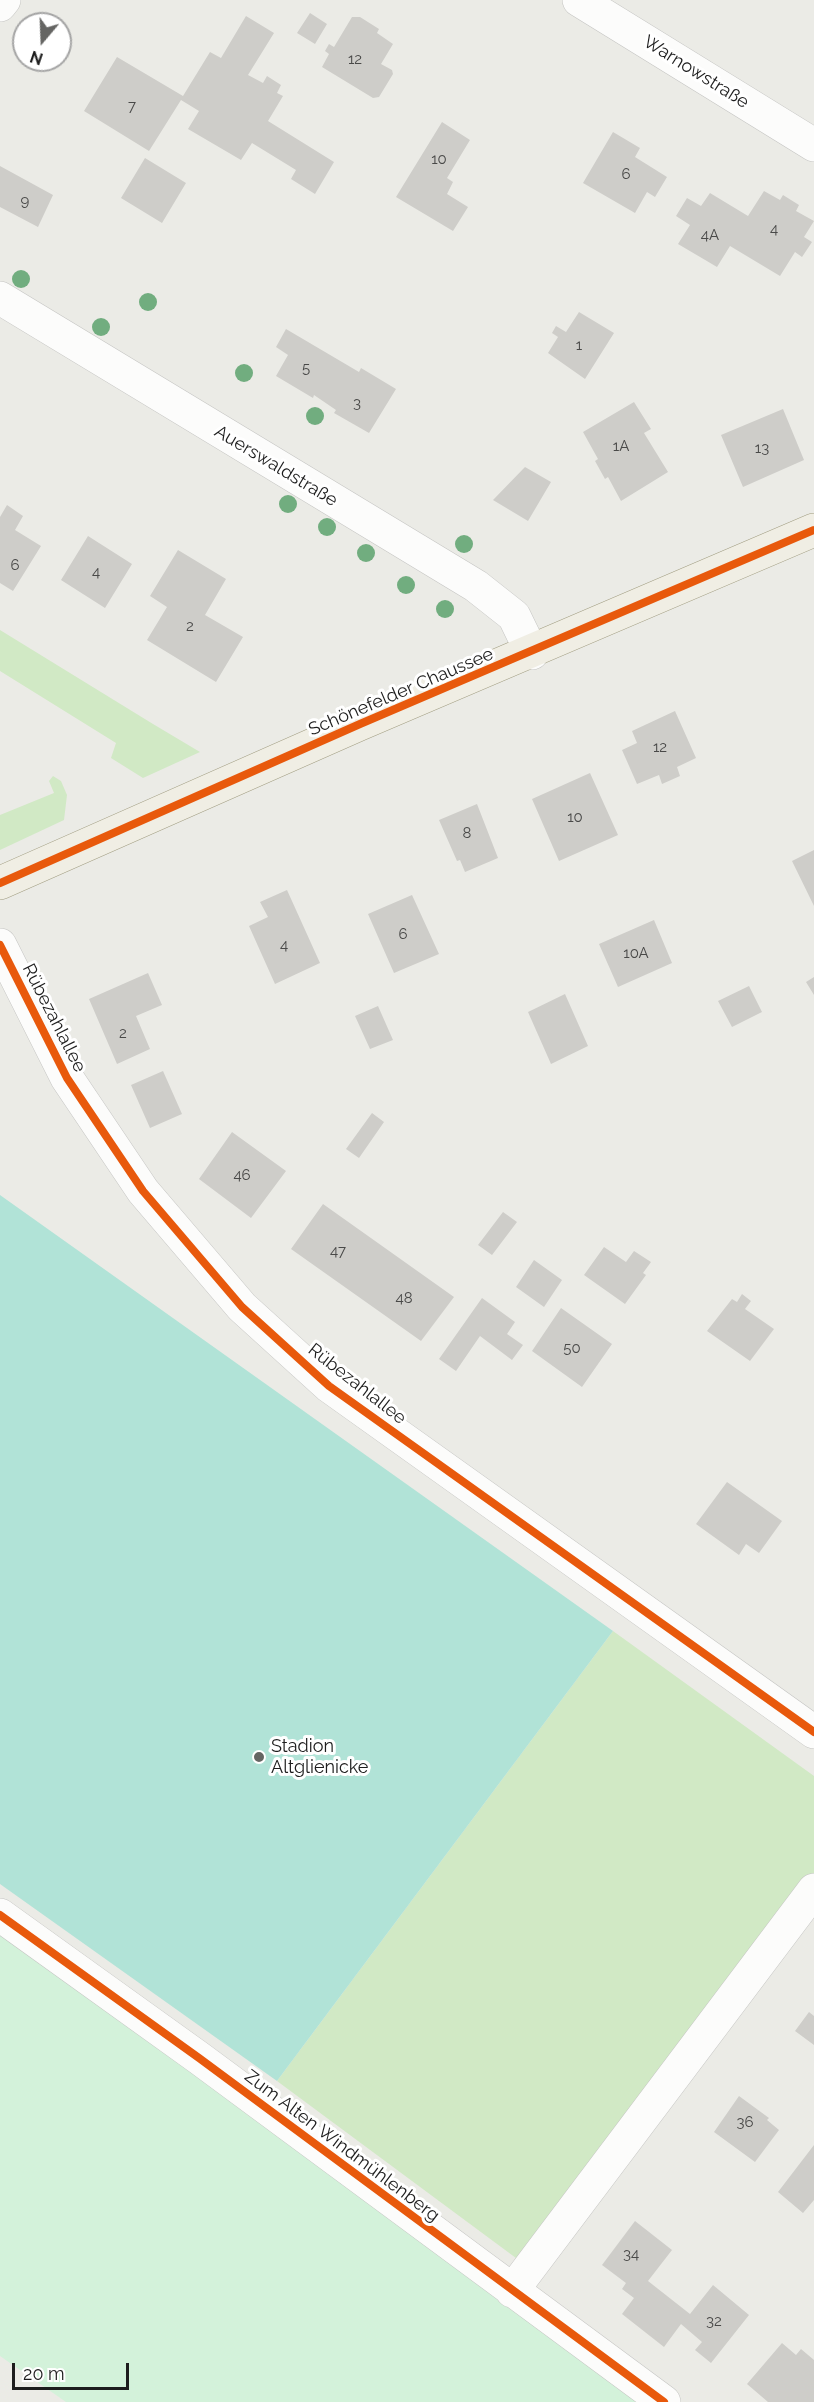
<!DOCTYPE html>
<meta charset="utf-8">
<style>
body{margin:0}
#map{position:relative;width:814px;height:2402px;overflow:hidden;background:#ebebe6;font-family:Raleway,sans-serif}
canvas{display:block}
.north{position:absolute;left:12px;top:12px;width:60px;height:60px;box-sizing:border-box;background:#fff;border:2px solid #a5a5a5;border-radius:50%;rotate:199deg;font-size:16px;font-weight:700;line-height:24px;text-align:center;color:#1d1d1d}
.north::after{content:'';display:block;margin:auto;width:21px;height:27px;background:#656563;clip-path:polygon(50% 0,100% 100%,50% 72%,0 100%)}
.scale{position:absolute;left:12px;top:2363px;width:117px;height:27px;box-sizing:border-box;border:3px solid #1d1d1d;border-top:0;padding-left:8px;font-size:18px;line-height:21px;white-space:nowrap;color:#1d1d1d;-webkit-text-stroke:4px #fff;paint-order:stroke}
</style>
<div id="map">
<canvas width="814" height="2402"></canvas>
<div class="north">N</div>
<div class="scale">20 m</div>
</div>
<script>
const ctx = document.querySelector('canvas').getContext('2d');
ctx.lineJoin = 'round';
function paint(path, color) { ctx.fillStyle = color; ctx.fill(path, 'evenodd'); }
const toPath = rows => new Path2D(rows.map(r => 'M' + r).join(''));
function trace(path, color, width, dash) { ctx.strokeStyle = color; ctx.lineWidth = width; ctx.lineCap = dash ? 'butt' : 'round'; ctx.setLineDash(dash || []); ctx.stroke(path); }
function write(font, color, halo, rows, align = 'center') {
  ctx.font = font + ' Raleway,sans-serif'; ctx.lineWidth = 6; ctx.setLineDash([]); ctx.textBaseline = 'middle'; ctx.strokeStyle = halo; ctx.fillStyle = color; for (const [text, x, y, turn = 0] of rows) {
    ctx.save(); ctx.translate(x, y); ctx.rotate((+turn || 0) * Math.PI / 180); ctx.textAlign = isNaN(turn) ? turn : align; if (halo) ctx.strokeText(text, 0, 0); ctx.fillText(text, 0, 0); ctx.restore();
  }
}
const grass = toPath([
 [0,630,153,724,200,752,143,778,111,758,116,743,0,671],
 [53,776,61,781,67,795,64,820,0,850,0,815,54,793,49,781],
 [613,1631,814,1776,814,1874,520,2261,277,2081]
]);
const park = toPath([
 [0,1927,650,2402,66,2402,0,2356]
]);
const pitch = toPath([
 [0,1195,613,1631,277,2081,0,1884]
]);
const building = toPath([
 [310,13,327,24,315,44,297,33],
 [246,16,274,33,248,75,263,83,267,76,281,85,277,93,283,96,268,121,334,162,315,194,291,179,296,170,252,143,241,160,188,129,199,111,181,100,149,151,84,111,117,57,183,96,210,52,221,58],
 [352,17,360,17,379,29,377,33,393,44,381,64,392,70,393,74,379,97,373,98,322,67,329,54,325,51,329,44,334,47],
 [442,122,470,140,447,178,453,182,447,194,468,207,453,231,396,197],
 [613,132,640,148,635,157,667,177,655,197,647,192,635,213,583,183],
 [145,158,186,183,162,223,121,198],
 [0,166,53,195,38,227,0,207],
 [764,191,780,200,783,195,799,205,796,211,814,221,804,237,812,242,802,257,795,252,780,276,730,246,717,267,678,244,690,225,676,216,687,198,701,206,710,193,748,216],
 [579,312,614,333,585,379,548,353,558,337,552,333,556,326,566,332],
 [286,329,359,372,361,368,396,389,369,433,334,413,336,410,314,395,313,398,276,376,288,355,276,347],
 [634,402,651,429,644,433,668,472,621,501,608,477,605,479,595,461,598,459,583,432],
 [783,409,804,460,743,487,721,435],
 [525,467,551,482,528,521,493,500],
 [7,505,23,516,15,530,41,546,13,591,0,583,0,517],
 [88,536,132,564,105,608,61,580],
 [178,550,226,579,205,615,243,637,216,682,147,640,167,607,150,596],
 [675,711,696,758,677,767,680,776,662,784,659,775,637,784,622,750,637,743,632,731],
 [590,773,618,835,559,861,532,799],
 [477,804,498,858,465,872,460,860,457,861,439,820],
 [814,850,814,906,792,861],
 [287,890,320,963,275,984,249,926,268,917,260,902],
 [412,895,439,954,394,973,368,914],
 [654,920,672,963,618,987,599,944],
 [148,973,162,1005,136,1016,150,1049,117,1064,89,999],
 [814,977,814,995,806,982],
 [749,986,762,1012,732,1027,718,1001],
 [565,994,588,1046,551,1064,528,1012],
 [378,1006,393,1040,370,1049,355,1016],
 [163,1071,182,1114,150,1128,131,1085],
 [372,1113,384,1122,359,1158,346,1149],
 [232,1132,286,1171,251,1218,199,1179],
 [323,1204,454,1297,421,1341,291,1249],
 [503,1212,517,1222,492,1255,478,1245],
 [604,1247,626,1262,634,1251,651,1262,643,1273,646,1275,625,1304,584,1275],
 [534,1260,562,1280,544,1307,516,1287],
 [742,1294,751,1301,745,1309,774,1329,750,1361,707,1331,732,1299,737,1302],
 [482,1298,515,1322,507,1334,523,1345,512,1360,480,1336,456,1371,439,1359],
 [561,1308,612,1344,582,1387,532,1351],
 [727,1482,782,1521,759,1553,746,1544,739,1555,696,1524],
 [809,2012,814,2016,814,2045,795,2031],
 [739,2096,769,2118,767,2120,779,2130,755,2162,714,2132],
 [814,2145,814,2200,803,2213,778,2192],
 [635,2221,672,2250,648,2281,690,2314,713,2285,749,2315,711,2363,695,2350,702,2342,681,2324,664,2347,622,2314,634,2298,622,2289,626,2283,602,2265],
 [782,2343,796,2355,801,2349,814,2360,814,2402,768,2402,747,2384]
]);
const minor = toPath([
 [579,0,814,145],
 [0,5,4,0],
 [0,298,476,586,514,616,532,653],
 [0,945,67,1078,143,1191,242,1307,329,1386,814,1732],
 [0,1915,199,2058,664,2402],
 [512,2291,814,1890]
]);
const major = toPath([
 [0,883,360,724,814,530]
]);
const cycleway = toPath([
 [0,883,360,724,814,530],
 [0,945,67,1078,143,1191,242,1307,329,1386,814,1732],
 [0,1915,199,2058,664,2402]
]);
const trees = [
 [21,279],
 [148,302],
 [101,327],
 [244,373],
 [315,416],
 [288,504],
 [327,527],
 [464,544],
 [366,553],
 [406,585],
 [445,609]
];
const markers = [
 [259,1757,6,"#656563"]
];
const numberNames = [
 ["12",355,59],
 ["7",132,106],
 ["10",439,159],
 ["6",626,174],
 ["9",25,201],
 ["4",774,229],
 ["4A",710,235],
 ["1",579,345],
 ["5",306,368],
 ["3",357,403],
 ["1A",621,446],
 ["13",762,448],
 ["6",15,565],
 ["4",96,572],
 ["2",190,626],
 ["12",660,747],
 ["10",575,817],
 ["8",467,833],
 ["6",403,934],
 ["4",284,945],
 ["10A",636,953],
 ["2",123,1033],
 ["46",242,1175],
 ["47",338,1251],
 ["48",404,1298],
 ["50",572,1348],
 ["36",745,2122],
 ["34",631,2254],
 ["32",714,2321]
];
const streetNames = [
 ["Warnowstraße",696,72,32],
 ["Auerswaldstraße",276,466,31],
 ["Schönefelder Chaussee",401,692,-23],
 ["Rübezahlallee",54,1018,63],
 ["Rübezahlallee",357,1384,38],
 ["Zum Alten Windmühlenberg",342,2146,37]
];
const poiNames = [
 ["Stadion",271,1747],
 ["Altglienicke",271,1768]
];
paint(grass, '#d1e9c5');
paint(park, '#d3f2da');
paint(pitch, '#b1e3d7');
paint(building, '#cecdc9');
trace(minor, '#c4c4c2', 34);
trace(major, '#a19d82', 34);
trace(minor, '#fcfcfb', 33);
trace(major, '#f0eee4', 33);
trace(cycleway, '#e8590c', 8);
ctx.fillStyle = '#71ad7f';
for (const [x, y] of trees) { ctx.beginPath(); ctx.arc(x, y, 9, 0, 2 * Math.PI); ctx.fill(); }
for (const [x, y, r, color] of markers) { const dot = new Path2D(); dot.arc(x, y, r, 0, 2 * Math.PI); ctx.fillStyle = color; ctx.fill(dot); trace(dot, '#fff', 2); }
write('15px', '#494948', null, numberNames);
write('18px', '#1d1d1d', '#fff', streetNames);
write('18px', '#1d1d1d', '#fff', poiNames, 'left');
</script>
